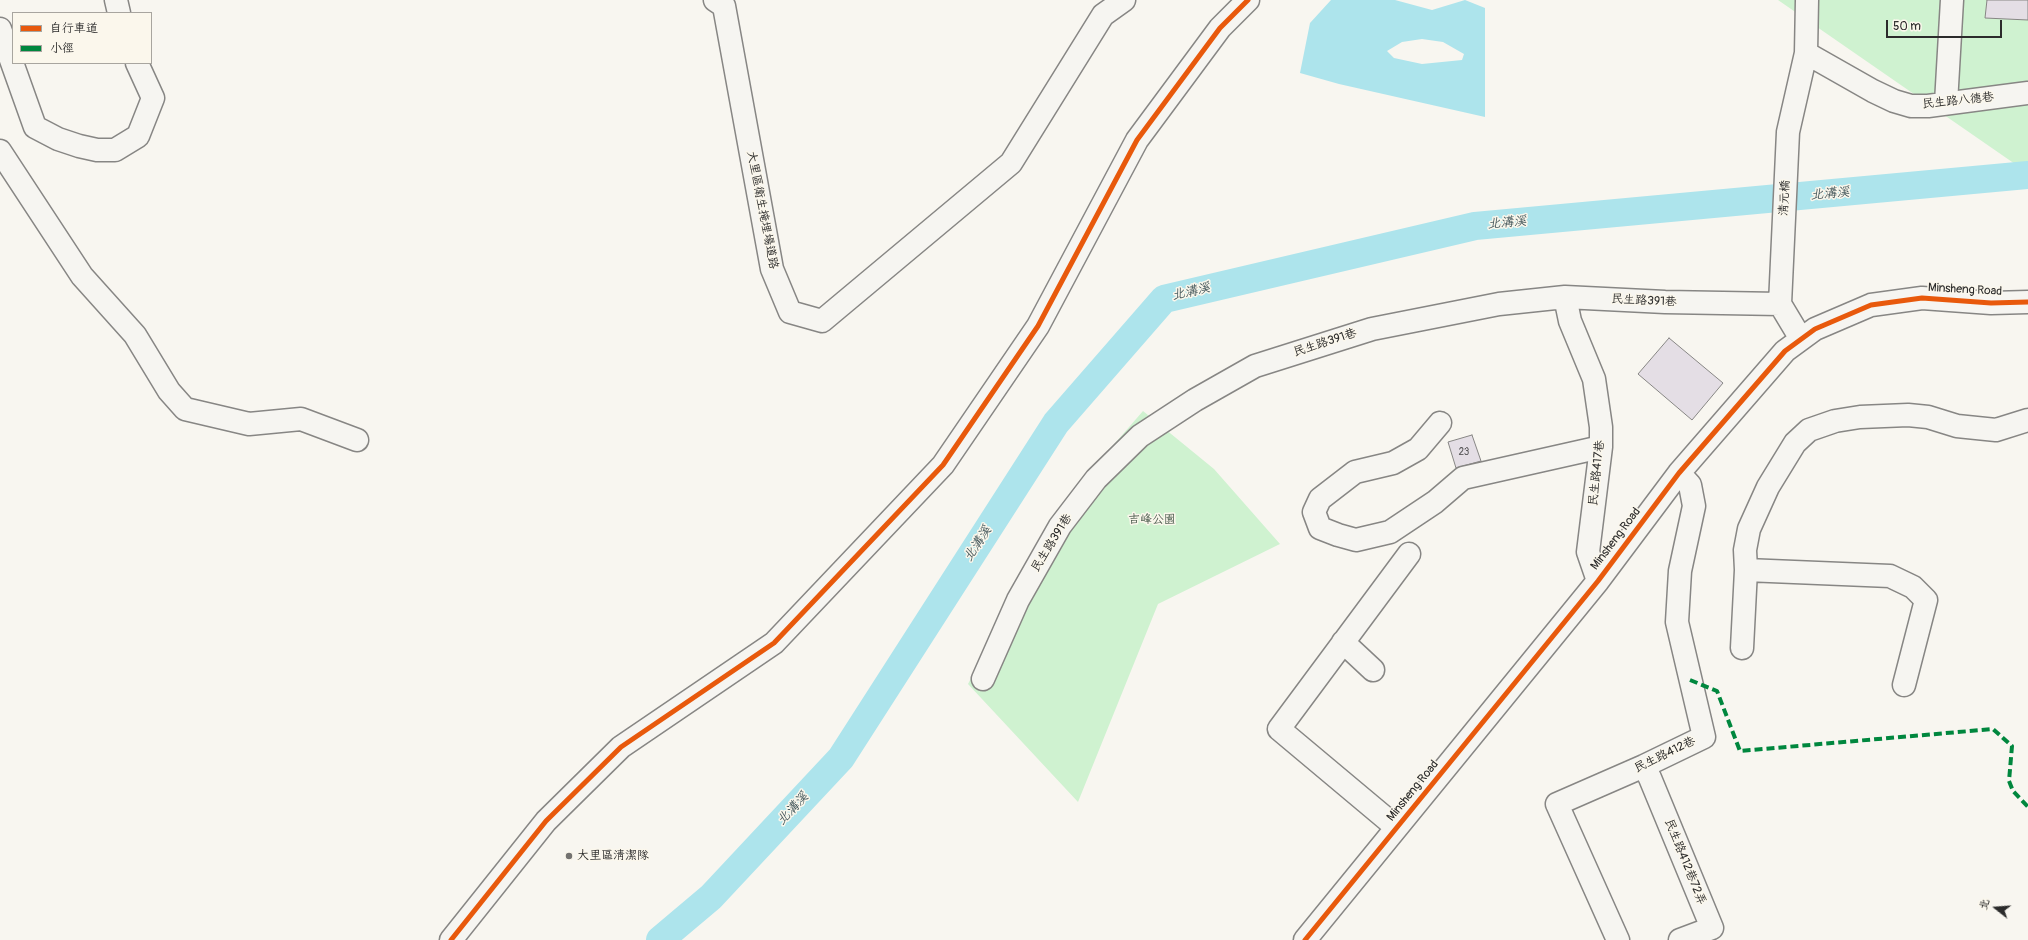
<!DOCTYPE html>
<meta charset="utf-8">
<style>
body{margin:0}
#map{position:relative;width:2028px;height:940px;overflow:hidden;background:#f8f6f0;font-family:Pangolin,"LXGW WenKai TC",sans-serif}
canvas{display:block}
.legend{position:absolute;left:12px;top:12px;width:140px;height:52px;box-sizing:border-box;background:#fbf7ec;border:1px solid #a8a59f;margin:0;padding:5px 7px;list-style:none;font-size:12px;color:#2b2b2b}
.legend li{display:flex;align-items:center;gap:8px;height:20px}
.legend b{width:20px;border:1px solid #a8a59f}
.north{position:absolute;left:1976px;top:888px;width:40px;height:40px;-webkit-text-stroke:3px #fbf7ec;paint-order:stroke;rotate:287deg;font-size:11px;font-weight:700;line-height:16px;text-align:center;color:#2b2b2b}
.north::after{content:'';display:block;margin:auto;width:14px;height:18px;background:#2b2b2b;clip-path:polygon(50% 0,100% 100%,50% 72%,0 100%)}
.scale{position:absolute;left:1886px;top:20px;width:116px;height:18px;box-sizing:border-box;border:2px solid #2b2b2b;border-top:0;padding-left:5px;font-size:12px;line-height:14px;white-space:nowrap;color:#2b2b2b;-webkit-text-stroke:3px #fbf7ec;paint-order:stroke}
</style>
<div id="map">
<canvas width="2028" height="940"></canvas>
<ul class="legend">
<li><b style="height:5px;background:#e8590c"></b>自行車道</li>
<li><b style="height:5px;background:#00873e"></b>小徑</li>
</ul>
<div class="north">北</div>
<div class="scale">50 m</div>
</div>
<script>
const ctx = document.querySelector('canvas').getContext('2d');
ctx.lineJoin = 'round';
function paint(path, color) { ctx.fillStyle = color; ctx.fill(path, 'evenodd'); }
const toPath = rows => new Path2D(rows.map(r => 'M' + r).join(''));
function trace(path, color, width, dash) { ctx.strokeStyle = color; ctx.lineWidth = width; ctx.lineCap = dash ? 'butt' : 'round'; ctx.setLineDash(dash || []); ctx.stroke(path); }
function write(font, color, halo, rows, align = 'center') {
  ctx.font = font + ' Pangolin,"LXGW WenKai TC",sans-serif'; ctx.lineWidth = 3; ctx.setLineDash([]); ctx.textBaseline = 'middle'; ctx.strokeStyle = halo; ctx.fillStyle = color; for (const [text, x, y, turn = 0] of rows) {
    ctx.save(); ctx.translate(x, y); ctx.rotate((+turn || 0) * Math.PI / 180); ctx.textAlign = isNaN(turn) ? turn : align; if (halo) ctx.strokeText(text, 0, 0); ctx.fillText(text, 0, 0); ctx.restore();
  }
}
const green = toPath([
 [1778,0,2028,0,2028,173],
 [1143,411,1214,469,1280,544,1158,604,1078,802,968,684,1063,503]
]);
const water = toPath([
 [1331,0,1395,0,1432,10,1465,0,1485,8,1485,117,1339,84,1300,73,1310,23],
 [1422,39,1443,42,1464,54,1462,60,1422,64,1394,58,1387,51,1402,42]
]);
const river = toPath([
 [660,940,711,897,841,758,1056,423,1164,299,1475,226,2028,175]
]);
const building = toPath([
 [1987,0,2028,0,2028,20,1985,18,1987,0],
 [1669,338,1723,383,1692,420,1638,374,1669,338],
 [1472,435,1481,461,1456,468,1448,442,1472,435]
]);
const minor = toPath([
 [116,0,119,13],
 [715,0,724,6,772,269,790,312,822,321,1011,163,1103,15,1124,0],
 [0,29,35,127,58,139,79,146,97,150,115,150,138,136,153,98,137,63],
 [1806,53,1873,91,1894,101,1911,106,1928,106,2028,93],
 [1946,103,1952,0],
 [0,151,82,276,135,335,169,391,185,409,249,424,301,419,357,440],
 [1565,297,1570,321,1594,379,1601,427,1601,447,1588,552,1598,581],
 [1780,304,1788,132,1806,53,1807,0],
 [1440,423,1418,449,1393,463,1355,472,1320,499,1314,512,1320,528,1338,535,1356,540,1390,532,1435,502,1463,478,1601,447],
 [1746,570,1890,576,1913,587,1926,600,1904,685],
 [1343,642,1373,670],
 [1742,648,1746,570,1745,550,1749,529,1768,487,1795,443,1809,430,1835,421,1860,417,1908,415,1928,417,1957,426,1996,430,2028,420],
 [983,679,1018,600,1060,526,1096,479,1140,436,1195,400,1255,366,1372,329,1499,304,1565,297,1665,302,1780,304,1801,339],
 [1644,766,1650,778,1712,928,1680,940],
 [1396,827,1279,729,1409,554],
 [451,940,546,821,621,747,774,643,943,465,1038,326,1137,140,1220,28,1248,0],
 [1305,940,1598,581,1679,473,1785,351,1815,329,1871,305,1922,298,1991,303,2028,302],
 [1618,940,1557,804,1644,766,1704,737,1677,622,1680,571,1694,506,1690,485,1679,473]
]);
const quiet = toPath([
 [1690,680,1717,691,1740,751,1993,729,2012,746,2009,781,2013,791,2028,807]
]);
const cycleway = toPath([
 [451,940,546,821,621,747,774,643,943,465,1038,326,1137,140,1220,28,1248,0],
 [1305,940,1598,581,1679,473,1785,351,1815,329,1871,305,1922,298,1991,303,2028,302]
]);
const markers = [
 [569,856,4,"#737270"]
];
const numberNames = [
 ["23",1464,452]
];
const streetNames = [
 ["民生路八德巷",1958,101,-6],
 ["清元橋",1785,198,-87],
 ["大里區衛生掩埋場道路",762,210,79],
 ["Minsheng Road",1965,290,3],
 ["民生路391巷",1644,301,3],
 ["民生路391巷",1325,343,-18],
 ["民生路417巷",1597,473,-84],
 ["Minsheng Road",1616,539,-53],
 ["民生路391巷",1052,543,-58],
 ["民生路412巷",1665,755,-26],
 ["Minsheng Road",1413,791,-51],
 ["民生路412巷72弄",1685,862,68]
];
const parkNames = [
 ["吉峰公園",1152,520]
];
const poiNames = [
 ["大里區清潔隊",577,856]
];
const waterNames = [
 ["北溝溪",1830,194,-5],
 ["北溝溪",1507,223,-5],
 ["北溝溪",1191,292,-13],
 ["北溝溪",978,544,-57],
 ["北溝溪",793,809,-47]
];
paint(green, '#cff2d0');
paint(water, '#ade4ec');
trace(river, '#ade4ec', 28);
paint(building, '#e4dee5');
trace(building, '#878684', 1);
trace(minor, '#878684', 25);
trace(minor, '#f6f5f1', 22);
trace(quiet, '#00873e', 4, [8, 4]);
trace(cycleway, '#e8590c', 5);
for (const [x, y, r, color] of markers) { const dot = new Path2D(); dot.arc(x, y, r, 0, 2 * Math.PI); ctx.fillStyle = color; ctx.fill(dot); trace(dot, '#fbf7ec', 1.5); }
write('10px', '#59585a', null, numberNames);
write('12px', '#2b2b2b', '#fbf7ec', streetNames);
write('12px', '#4c5c4e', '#fbf7ec', parkNames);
write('12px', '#2b2b2b', '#fbf7ec', poiNames, 'left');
write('italic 13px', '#44575b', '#fbf7ec', waterNames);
</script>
